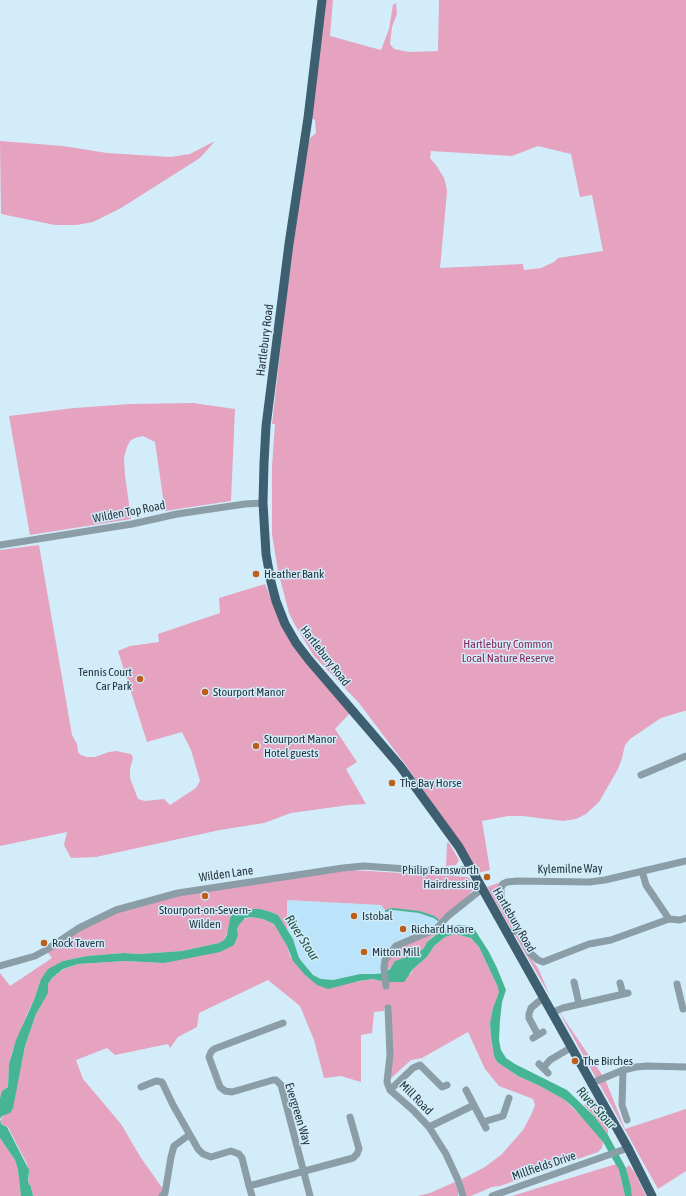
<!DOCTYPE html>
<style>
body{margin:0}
canvas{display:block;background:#d3ecfa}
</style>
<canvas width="686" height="1196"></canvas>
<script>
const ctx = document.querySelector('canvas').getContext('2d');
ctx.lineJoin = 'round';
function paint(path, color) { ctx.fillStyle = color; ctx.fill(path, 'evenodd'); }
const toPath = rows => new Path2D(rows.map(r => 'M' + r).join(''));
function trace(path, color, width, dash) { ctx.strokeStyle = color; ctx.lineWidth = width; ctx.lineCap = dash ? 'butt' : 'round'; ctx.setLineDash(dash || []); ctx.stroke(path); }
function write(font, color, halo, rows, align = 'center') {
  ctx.font = font + ' "Asap Condensed",sans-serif'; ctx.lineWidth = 3; ctx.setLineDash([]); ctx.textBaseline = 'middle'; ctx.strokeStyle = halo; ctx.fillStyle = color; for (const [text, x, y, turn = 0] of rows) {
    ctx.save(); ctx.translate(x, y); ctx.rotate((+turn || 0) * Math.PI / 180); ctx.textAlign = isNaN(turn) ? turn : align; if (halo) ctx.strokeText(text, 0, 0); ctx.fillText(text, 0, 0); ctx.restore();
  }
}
const built = toPath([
 [287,900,381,905,400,910,424,914,434,917,441,924,396,946,384,973,376,975,360,974,333,980,321,979,313,975,299,958,293,939,287,930]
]);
const green = toPath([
 [324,0,333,0,330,36,381,50,389,29,393,5,396,3,397,14,392,27,390,44,394,49,409,52,438,51,439,0,686,0,686,711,684,711,661,718,630,739,625,745,622,758,618,769,599,802,586,814,576,819,563,821,522,816,508,816,482,821,490,870,478,873,453,833,405,764,359,703,314,656,295,625,289,613,278,571,272,534,272,467,275,424,272,424,286,300,300,195,308,145,310,138,316,133,315,120,312,118],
 [538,146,571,154,580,197,592,195,603,251,558,258,554,262,541,268,524,270,523,264,440,268,447,192,446,185,444,178,436,165,430,158,431,151,512,156],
 [0,141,63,146,107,153,171,157,190,154,215,141,200,158,121,208,93,222,77,225,55,225,1,214],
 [193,403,235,409,231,501,165,511,155,442,143,436,135,438,130,441,127,447,124,458,125,475,131,519,30,535,9,416,74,408,131,404],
 [39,545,72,735,77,744,78,752,81,755,87,757,95,757,109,752,116,751,131,754,133,758,130,769,130,778,138,799,145,801,164,799,170,805,196,788,200,781,191,750,182,732,147,742,118,651,130,646,159,642,158,634,220,613,219,598,265,584,285,633,306,662,351,712,335,729,357,762,346,769,366,804,349,805,291,813,264,823,220,830,96,857,71,858,64,845,67,832,0,846,0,550],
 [447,843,449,843,459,860,456,865,446,866],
 [352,870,468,877,473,882,475,888,471,892,465,902,441,924,445,930,432,937,427,942,424,948,418,953,401,959,384,973,384,968,396,946,441,924,438,920,434,917,419,912,393,909,386,911,381,905,287,900,287,930,278,915,271,912,260,909,237,910,230,918,228,931,224,940,219,943,182,951,140,954,123,953,87,956,63,961,41,979,34,1000,27,1014,12,1052,9,1064,8,1087,2,1091,0,1098,0,973,10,986,52,958,46,950,116,910,161,897],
 [501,882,498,892,501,904,530,957,538,968,550,996,487,887],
 [251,917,263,919,274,924,287,946,290,956,308,978,355,982,374,979,386,982,411,974,413,969,427,957,434,946,445,937,455,934,471,938,479,947,497,985,499,992,493,1008,490,1023,491,1037,494,1056,497,1062,518,1076,540,1086,565,1100,587,1122,603,1142,602,1148,598,1152,500,1186,492,1187,471,1196,464,1196,462,1179,485,1167,502,1154,523,1130,532,1113,535,1105,533,1099,499,1086,485,1069,468,1032,422,1058,411,1060,387,1082,388,1008,384,1008,384,1011,374,1012,372,1033,361,1035,361,1082,341,1076,324,1078,314,1040,300,1006,268,980,199,1013,197,1027,178,1037,170,1048,168,1044,115,1055,107,1048,76,1060,83,1079,121,1124,141,1158,168,1196,33,1196,31,1187,28,1182,29,1176,27,1164,8,1127,1,1124,0,1122,18,1080,25,1046,36,1014,47,994,48,984,52,978,64,969,78,964,125,961,164,963,234,945,238,934,237,929,241,920],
 [558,1010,605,1079,625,1129,686,1109,686,1171,658,1189],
 [594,1099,608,1122,608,1135,595,1117,584,1105],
 [0,1138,15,1160,18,1170,21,1196,0,1196],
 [616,1164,619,1170,625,1196,512,1196],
 [629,1165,635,1173,646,1196,632,1196,631,1187,626,1168],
 [455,1182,458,1192,458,1196,417,1196,430,1193]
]);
const water = toPath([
 [247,909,260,909,271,912,278,915,293,939,299,958,308,969,313,975,321,979,333,980,360,974,376,974,384,973,390,969,395,961,418,953,424,948,427,942,438,933,457,925,470,926,475,930,489,952,497,968,506,990,502,1002,500,1020,499,1040,501,1050,506,1058,515,1064,567,1090,595,1117,608,1135,626,1168,631,1187,632,1196,625,1196,619,1170,603,1142,573,1107,565,1100,540,1086,518,1076,497,1062,494,1056,491,1037,490,1023,493,1008,499,992,497,985,479,947,471,938,455,934,445,937,434,946,427,957,413,969,404,982,386,982,373,979,359,981,328,989,317,985,305,975,293,961,287,946,274,924,263,919,251,917,245,918,239,925,237,929,238,935,234,945,220,952,164,963,125,961,78,964,63,969,52,978,48,984,48,993,36,1014,25,1046,13,1108,10,1113,2,1116,0,1119,1,1124,7,1127,29,1170,28,1182,31,1187,33,1196,21,1196,18,1170,15,1160,0,1138,0,1098,2,1091,8,1087,9,1064,16,1040,34,1000,41,979,48,969,63,961,87,956,123,953,140,954,182,951,219,943,224,940,227,935,230,918,234,912]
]);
const stream = toPath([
 [386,911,393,909,419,912,434,917,438,920]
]);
const minor = toPath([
 [0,545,132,524,177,514,245,504,263,503],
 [641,775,686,756],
 [642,871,646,885,669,919,680,920,686,918],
 [518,929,501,897,501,888,503,884,507,882,517,881,589,882,605,880,686,861],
 [509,934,518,929,530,953,538,960,543,962,589,944,611,940,669,919],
 [0,966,35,956,46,950,79,928,116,910,178,893,343,868,363,866,452,872,471,868],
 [574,982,579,1004],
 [620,983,623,994],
 [677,984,683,1009],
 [386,986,384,968,385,960,396,946,436,929,448,916,483,888],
 [388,1008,390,1055,387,1082,390,1090,413,1110,429,1127,446,1154,458,1180,463,1196],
 [553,1012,563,1008,628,993],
 [283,1023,214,1049,211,1052,209,1057,220,1087,225,1091,232,1092,273,1080,276,1080,281,1085,310,1196],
 [538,1035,529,1018,529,1014,531,1008,544,997],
 [533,1038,543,1032],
 [539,1064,548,1073],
 [543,1068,550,1060,572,1047],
 [623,1070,622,1105,627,1120],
 [592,1083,623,1070,636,1067,647,1066,686,1067],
 [141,1087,156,1081,162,1082,173,1105,198,1149,203,1154,211,1157,231,1151,239,1154,242,1158,249,1186,353,1158,357,1154,359,1149,350,1117],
 [390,1090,413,1068,420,1065,442,1087,447,1085],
 [466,1090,486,1128],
 [483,1122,503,1116,509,1098],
 [429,1127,474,1105],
 [249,1186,252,1196],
 [162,1196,165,1193,171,1157,174,1146,189,1135],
 [492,1196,628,1148]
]);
const major = toPath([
 [322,0,308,118,289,244,266,426,264,463,263,503,266,554,271,582,276,601,285,624,296,643,309,660,400,766,459,847,628,1148,652,1196]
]);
const markers = [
 [256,574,4,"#bd5e18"],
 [140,679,4,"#bd5e18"],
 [205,692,4,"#bd5e18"],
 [256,746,4,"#bd5e18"],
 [392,783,4,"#bd5e18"],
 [487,877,4,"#bd5e18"],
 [205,896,4,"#bd5e18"],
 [354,916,4,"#bd5e18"],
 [403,929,4,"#bd5e18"],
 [44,943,4,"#bd5e18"],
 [364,952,4,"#bd5e18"],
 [575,1061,4,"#bd5e18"]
];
const streetNames = [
 ["Hartlebury Road",265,340,-83],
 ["Wilden Top Road",129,512,-11],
 ["Hartlebury Road",325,656,52],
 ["Kylemilne Way",570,869,-1],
 ["Wilden Lane",226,874,-8],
 ["Hartlebury Road",514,920,60],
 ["Mill Road",416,1098,45],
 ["Evergreen Way",298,1114,73],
 ["Millfields Drive",544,1166,-19]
];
const poiNames = [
 ["Heather Bank",264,574],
 ["Tennis Court",132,672,"right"],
 ["Car Park",132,686,"right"],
 ["Stourport Manor",213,692],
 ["Stourport Manor",264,739],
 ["Hotel guests",264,753],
 ["The Bay Horse",400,783],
 ["Philip Farnsworth",479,870,"right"],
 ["Hairdressing",479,884,"right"],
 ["Stourport-on-Severn-",205,910,"center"],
 ["Wilden",205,924,"center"],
 ["Istobal",362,916],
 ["Richard Hoare",411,929],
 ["Rock Tavern",52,943],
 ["Mitton Mill",372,952],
 ["The Birches",583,1061]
];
const parkNames = [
 ["Hartlebury Common",508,644],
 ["Local Nature Reserve",508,658]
];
const waterNames = [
 ["River Stour",302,938,57],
 ["River Stour",596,1108,48]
];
paint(built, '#bbe4fa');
paint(green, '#e5a3c0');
paint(water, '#46b594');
trace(stream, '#46b594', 2);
trace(minor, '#8b9da6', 7);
trace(major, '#3e5f6f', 9);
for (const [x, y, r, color] of markers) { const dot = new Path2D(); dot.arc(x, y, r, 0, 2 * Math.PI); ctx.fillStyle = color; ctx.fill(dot); trace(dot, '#d3ecfa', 1.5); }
write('12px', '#25363f', '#d3ecfa', streetNames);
write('12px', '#25363f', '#d3ecfa', poiNames, 'left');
write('12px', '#88275c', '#d3ecfa', parkNames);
write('italic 13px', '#225042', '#d3ecfa', waterNames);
</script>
